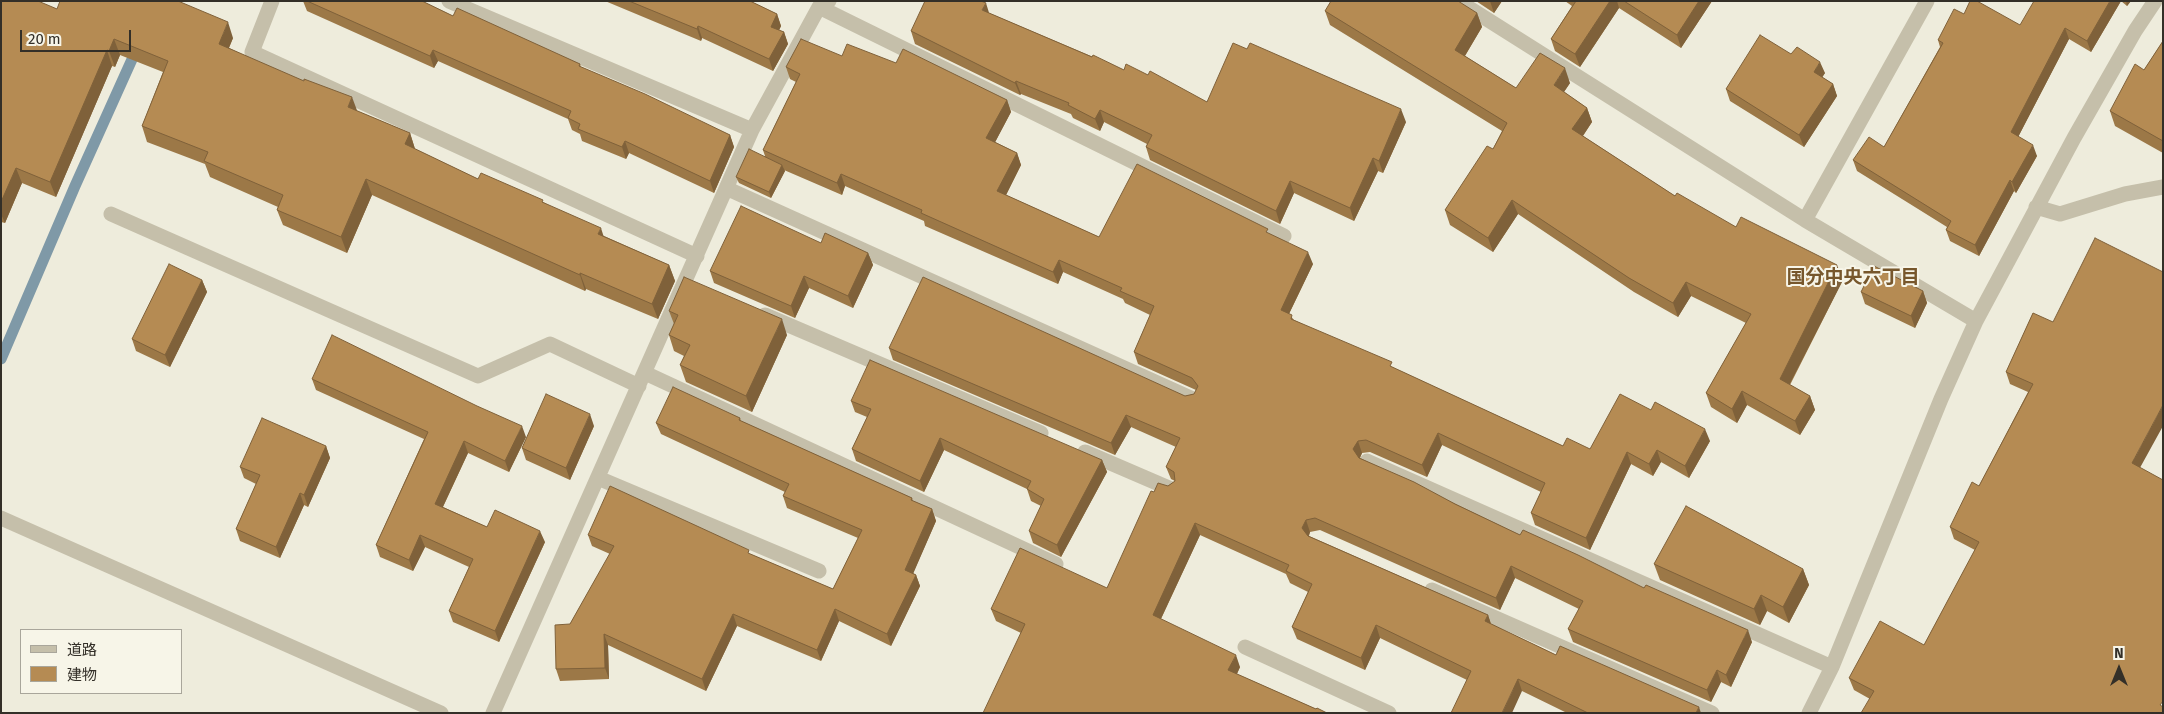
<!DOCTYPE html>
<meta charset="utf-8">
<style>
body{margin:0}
#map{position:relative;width:2164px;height:714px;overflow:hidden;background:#eeecdc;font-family:"Fira Sans","Noto Sans JP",sans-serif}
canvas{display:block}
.frame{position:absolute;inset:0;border:2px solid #332f28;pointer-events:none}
.legend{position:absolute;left:20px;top:629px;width:162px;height:65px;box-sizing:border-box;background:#f7f5e8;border:1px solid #a9a69b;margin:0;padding:6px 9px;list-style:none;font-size:15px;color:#332f28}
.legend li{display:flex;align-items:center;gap:10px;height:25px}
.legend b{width:25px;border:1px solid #a9a69b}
.north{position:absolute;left:2094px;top:644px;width:50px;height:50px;-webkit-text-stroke:4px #f7f5e8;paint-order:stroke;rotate:0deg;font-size:14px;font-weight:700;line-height:20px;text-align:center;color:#332f28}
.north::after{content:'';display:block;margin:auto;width:18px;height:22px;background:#332f28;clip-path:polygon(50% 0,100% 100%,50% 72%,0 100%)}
.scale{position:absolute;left:20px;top:30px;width:111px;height:22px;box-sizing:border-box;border:2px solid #332f28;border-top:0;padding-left:6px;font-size:15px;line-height:18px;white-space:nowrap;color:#332f28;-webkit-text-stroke:4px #f7f5e8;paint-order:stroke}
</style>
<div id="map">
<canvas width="2164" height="714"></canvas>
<div class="frame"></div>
<ul class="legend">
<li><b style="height:6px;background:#c5bfaa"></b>道路</li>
<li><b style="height:14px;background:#b58b53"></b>建物</li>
</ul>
<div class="north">N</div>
<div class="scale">20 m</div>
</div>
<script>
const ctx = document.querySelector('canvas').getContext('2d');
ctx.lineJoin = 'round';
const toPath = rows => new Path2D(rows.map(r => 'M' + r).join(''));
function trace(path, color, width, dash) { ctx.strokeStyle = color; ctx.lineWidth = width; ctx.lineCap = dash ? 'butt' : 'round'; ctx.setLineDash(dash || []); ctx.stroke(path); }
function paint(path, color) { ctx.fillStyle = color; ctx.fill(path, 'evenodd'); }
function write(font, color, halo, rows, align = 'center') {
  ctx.font = font + ' "Fira Sans","Noto Sans JP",sans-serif'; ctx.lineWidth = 4; ctx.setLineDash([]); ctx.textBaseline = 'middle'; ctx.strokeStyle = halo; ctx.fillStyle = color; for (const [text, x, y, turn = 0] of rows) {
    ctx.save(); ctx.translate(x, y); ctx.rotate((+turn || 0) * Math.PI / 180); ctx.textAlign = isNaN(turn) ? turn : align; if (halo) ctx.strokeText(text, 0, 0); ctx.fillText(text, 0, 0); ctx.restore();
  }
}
const stream = toPath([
 [1,359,75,186,138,46]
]);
const minor = toPath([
 [272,1,252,52,697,256],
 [449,1,752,130],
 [1458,1,1805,220,1976,321],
 [819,7,1284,236],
 [728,189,1193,399],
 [2036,207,2060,214,2125,194,2163,187],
 [111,214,478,376,550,344,639,386],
 [1805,220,1927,1],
 [765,315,1041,433],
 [645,373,1056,564],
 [1085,452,1171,489],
 [1367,461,1832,667],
 [598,478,819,571],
 [1,518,441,713],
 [1432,590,1712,713],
 [1245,647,1389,713],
 [493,713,752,130,819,7,829,1],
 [1809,713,1832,667,1941,399,1976,321,2074,138,2135,31,2155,1]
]);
const wall = toPath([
 [1,1,57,9,233,38,229,48,357,111,410,133,415,149,478,179,543,202,604,236,669,265,675,281,658,319,586,289,585,291,372,195,347,253,283,225,277,210,278,207,210,177,205,164,147,142,142,126,163,72,120,55,115,67,112,66,56,197,22,183,5,223,1,222],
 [303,1,422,1,453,16,580,64,581,67,730,135,734,147,714,193,629,153,626,159,582,141,580,134,572,130,568,119,438,61,434,68,307,11],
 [605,1,750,1,777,14,781,26,779,30,784,32,788,44,773,71,702,38,701,41],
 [1476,1,1502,1,1494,13],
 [1565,1,1712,1,1681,48,1619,8,1580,67,1555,51,1551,39,1572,6],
 [2121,1,2091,52,2069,39,2018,137,2037,156,2016,193,2014,191,1979,256,1950,241,1946,230,1947,227,1857,171,1853,160,1884,147,1940,47,1938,40,2020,25],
 [2121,1,2131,1,2127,6],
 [1325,11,1477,13,1482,27,1465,56,1516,88,1570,83,1564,92,1587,108,1592,122,1583,136,1675,196,1736,227,1843,280,1790,385,1810,396,1815,410,1800,435,1747,405,1737,423,1711,407,1706,393,1746,323,1691,296,1678,317,1634,292,1518,214,1493,252,1450,225,1445,210,1493,149,1502,131,1330,25],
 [989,13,1124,70,1148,75,1207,102,1406,122,1383,173,1378,171,1354,221,1294,193,1280,224,1150,160,1146,147,1147,144,1104,122,1100,131,1073,118,1071,114,1021,94,1020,95,915,44,911,31],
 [2163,41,2163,153,2115,126,2110,111,2144,70],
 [1791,54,1825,73,1822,77,1833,84,1837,96,1804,147,1730,101,1726,89],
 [842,56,896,63,1007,100,1011,112,995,142,1017,153,1021,165,1006,195,1099,237,1270,234,1313,264,1289,314,1294,320,1394,368,1563,446,1590,449,1710,441,1689,478,1661,462,1653,476,1631,464,1590,550,1535,525,1531,513,1541,492,1442,445,1427,477,1370,452,1362,453,1360,458,1520,535,1752,642,1731,687,1721,682,1711,702,1573,642,1568,629,1579,609,1515,578,1500,610,1320,530,1310,532,1309,536,1488,615,1491,624,1556,655,1701,713,1567,713,1522,691,1467,680,1380,638,1365,670,1297,639,1292,627,1308,592,1290,583,1286,574,1200,535,1161,619,1240,667,1237,674,1316,709,1327,713,1021,633,996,621,991,609,1107,588,1154,492,1168,486,1175,481,1171,479,1166,467,1176,447,1131,427,1115,455,893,360,889,348,1185,396,1194,394,1196,390,1138,364,1134,352,1150,315,1125,303,1123,299,1063,272,1058,284,925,226,924,221,845,186,842,195,784,170,785,171,771,198,739,183,736,177,765,156,763,150,796,82,790,79,786,67],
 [821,243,868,253,873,265,853,308,809,288,795,318,714,283,710,271],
 [202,280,207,292,170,367,136,351,132,339],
 [1923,291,1927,303,1915,328,1865,304,1861,292],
 [669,311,787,335,752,412,686,382,680,365,684,356,674,351,669,335,674,324],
 [2033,313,2140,468,1870,699,1854,690,1849,678,1924,645,1975,550,1954,539,1950,527,1979,486,2028,392,2010,384,2006,372],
 [312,379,526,437,509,472,468,453,443,507,487,527,545,542,499,642,453,622,449,611,469,567,425,547,413,571,380,557,376,545,424,439,316,390],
 [851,401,1102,460,1107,472,1061,557,1033,543,1029,531,1041,506,1031,501,1027,489,944,450,924,492,856,461,852,449,867,417,855,412],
 [740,418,741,421,912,498,913,501,932,509,936,521,913,573,916,575,920,586,891,646,839,621,821,661,737,626,706,691,608,645,609,679,560,681,556,669,570,624,610,554,592,546,588,535,750,554,833,589,858,538,787,508,783,496,785,492,661,434,656,423],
 [594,426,570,480,526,460,522,448],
 [326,446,330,458,308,507,304,505,280,558,240,541,236,529,256,484,244,478,240,467],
 [1654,564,1803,569,1809,585,1789,623,1767,611,1760,625,1660,580]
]);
const shadedWall = toPath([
 [1490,1,1502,1,1494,13],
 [1610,1,1617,1,1619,8,1580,67,1575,54],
 [1699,1,1712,1,1681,48,1677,35],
 [2110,1,2121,1,2091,52,2087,41],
 [2126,1,2131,1,2127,6],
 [986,3,990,16,982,10],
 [1477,13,1482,27,1460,64,1455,50],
 [777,14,781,26,775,39,771,27],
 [228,22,233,38,224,59,219,44],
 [698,26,702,38,701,41,697,29],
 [2065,28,2069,39,2015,143,2011,132],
 [784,32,788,44,773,71,769,59],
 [114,39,120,55,115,67,109,51],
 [107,50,112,66,56,197,50,182],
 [433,50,438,61,434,68,430,56],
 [1820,62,1825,73,1818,84,1814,72],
 [1565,68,1570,83,1559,99,1554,85],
 [1016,81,1021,94,1020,95,1015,83],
 [1833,84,1837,96,1804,147,1799,135],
 [352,97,358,113,348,107],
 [1007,100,1011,112,991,150,986,138],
 [1587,108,1592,122,1578,143,1572,129],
 [1401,109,1406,122,1383,173,1379,161],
 [1100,110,1104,122,1100,131,1095,119],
 [410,133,415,149,411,160,405,144],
 [730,135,734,147,714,193,710,181],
 [625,141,629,153,626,159,622,147],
 [2033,145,2037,156,2016,193,2012,182],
 [1017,153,1021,165,1002,203,997,191],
 [1373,158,1378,171,1354,221,1350,208],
 [782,165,785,171,771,198,769,192],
 [16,168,22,183,5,223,1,214,1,202],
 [841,174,845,186,842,195,837,183],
 [366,179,372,195,347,253,341,237],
 [2010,180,2014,191,1979,256,1975,245],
 [1290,181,1294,193,1280,224,1276,211],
 [1512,200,1518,214,1493,252,1488,238],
 [601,228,606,244,598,234],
 [1308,252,1313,264,1285,322,1281,310],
 [868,253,873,265,853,308,848,296],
 [1059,260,1063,272,1058,284,1053,272],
 [669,265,675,281,658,319,652,304],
 [1837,265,1843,280,1785,393,1780,379],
 [580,273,586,289,585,291,580,275],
 [804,276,809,288,795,318,791,306],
 [202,280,207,292,170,367,165,355],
 [1686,282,1691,296,1678,317,1673,303],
 [1923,291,1927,303,1915,328,1911,316],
 [782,319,787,335,752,412,746,396],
 [1742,391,1747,405,1737,423,1732,409],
 [1810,396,1815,410,1800,435,1795,421],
 [2163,405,2163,426,2136,475,2132,463],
 [590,414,594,426,570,480,566,468],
 [1126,415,1131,427,1115,455,1111,443],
 [522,426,526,437,509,472,505,461],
 [1705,429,1710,441,1689,478,1685,466],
 [1438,433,1442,445,1427,477,1422,465],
 [940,438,944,450,924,492,920,481],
 [464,441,468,453,439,515,435,504],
 [1358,441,1362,453,1358,462,1353,449],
 [326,446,330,458,308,507,304,495],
 [1657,450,1661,462,1653,476,1649,464],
 [1627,452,1631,464,1590,550,1586,538],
 [1102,460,1107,472,1061,557,1057,545],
 [300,493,304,505,280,558,276,547],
 [932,509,936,521,910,581,905,570],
 [1306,520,1310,532,1307,540,1302,528],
 [1195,523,1200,535,1157,627,1153,615],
 [540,531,545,542,499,642,495,631],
 [420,535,425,547,413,571,409,560],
 [1511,566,1515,578,1500,610,1496,598],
 [1803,569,1809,585,1789,623,1783,607],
 [916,575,920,586,891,646,887,634],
 [1761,595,1767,611,1760,625,1754,609],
 [835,609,839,621,821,661,817,650],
 [733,614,737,626,706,691,702,679],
 [1488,615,1492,627,1485,621],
 [1376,625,1380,638,1365,670,1361,658],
 [1748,630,1752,642,1731,687,1726,675],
 [604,634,608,645,609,679,605,668],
 [1236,655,1240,667,1233,682,1228,670],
 [1717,670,1721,682,1711,702,1707,690],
 [1518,679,1522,691,1512,713,1502,713],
 [1699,707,1701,713,1696,713]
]);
const building = toPath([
 [1,1,38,1,57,9,60,1,178,1,228,22,219,44,304,81,304,79,352,97,348,107,410,133,405,144,478,179,481,173,543,200,542,202,601,228,598,234,669,265,652,304,580,273,580,275,366,179,341,237,277,210,283,195,204,161,208,152,142,126,168,61,114,39,109,51,107,50,50,182,16,168,1,202,1,1],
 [307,1,422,1,453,16,457,8,580,64,579,66,645,94,730,135,710,181,625,141,622,147,578,129,580,124,568,118,571,111,433,50,430,56,307,1],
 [629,1,750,1,777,14,771,27,784,32,769,59,698,26,697,29,629,1],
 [925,1,981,1,986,3,982,10,1092,57,1093,55,1124,70,1126,64,1148,75,1150,71,1207,102,1233,43,1247,49,1250,43,1401,109,1379,161,1373,158,1350,208,1290,181,1276,211,1146,147,1152,135,1100,110,1095,119,1068,105,1069,103,1016,81,1015,83,911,31,925,1],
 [1331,1,1458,1,1477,13,1455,50,1516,88,1540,53,1565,68,1554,85,1587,108,1572,129,1675,196,1677,193,1736,227,1741,217,1837,265,1780,379,1810,396,1795,421,1742,391,1732,409,1706,393,1751,314,1686,282,1673,303,1629,278,1512,200,1488,238,1445,210,1487,146,1493,149,1507,123,1325,11,1331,1],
 [1576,1,1610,1,1575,54,1551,39,1576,1],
 [1624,1,1699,1,1677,35,1624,1],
 [1970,1,1977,1,2020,25,2034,1,2110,1,2087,41,2065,28,2011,132,2033,145,2012,182,2010,180,1975,245,1946,230,1951,221,1853,160,1869,137,1884,147,1943,43,1938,40,1954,9,1964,14,1970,1],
 [1760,35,1791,54,1797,47,1820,62,1814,72,1833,84,1799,135,1726,89,1760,35],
 [801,39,842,56,847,44,896,63,903,49,1007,100,986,138,1017,153,997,191,1099,237,1137,164,1268,229,1266,232,1308,252,1281,310,1292,315,1291,319,1392,362,1390,366,1563,446,1567,438,1590,449,1620,394,1651,410,1655,402,1705,429,1685,466,1657,450,1649,464,1627,452,1586,538,1531,513,1545,483,1438,433,1422,465,1366,440,1358,441,1353,449,1359,458,1414,482,1455,504,1520,535,1523,530,1578,555,1644,588,1646,585,1748,630,1726,675,1717,670,1707,690,1568,629,1583,601,1511,566,1496,598,1315,518,1306,520,1302,528,1308,536,1488,615,1485,621,1556,655,1560,646,1699,707,1696,713,1588,713,1518,679,1502,713,1451,713,1471,671,1376,625,1361,658,1292,627,1312,584,1286,571,1289,565,1195,523,1153,615,1236,655,1228,670,1316,709,1317,708,1327,713,983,713,1025,624,991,609,1020,548,1107,588,1151,491,1154,492,1158,483,1168,486,1175,481,1174,472,1166,467,1180,438,1126,415,1111,443,889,348,923,277,1185,396,1194,394,1198,386,1192,378,1134,352,1154,306,1120,291,1122,288,1059,260,1053,272,921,213,922,210,841,174,837,183,763,150,800,74,786,67,801,39],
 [2163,41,2163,141,2110,111,2135,64,2144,70,2163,41],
 [749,149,782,165,769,192,736,177,749,149],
 [741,206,821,243,825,233,868,253,848,296,804,276,791,306,710,271,741,206],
 [2095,238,2163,272,2163,405,2132,463,2163,480,2163,701,2160,705,2163,707,2163,713,1861,713,1874,691,1849,678,1880,621,1924,645,1979,542,1950,527,1972,482,1979,486,2033,384,2006,372,2033,313,2053,322,2095,238],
 [169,264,202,280,165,355,132,339,169,264],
 [1874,266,1923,291,1911,316,1861,292,1874,266],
 [684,277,782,319,746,396,680,365,690,345,669,335,678,315,669,311,684,277],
 [332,335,477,406,522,426,505,461,464,441,435,504,487,527,495,510,540,531,495,631,449,611,473,559,420,535,409,560,376,545,428,432,312,379,332,335],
 [870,360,1102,460,1057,545,1029,531,1044,499,1027,489,1031,481,940,438,920,481,852,449,871,409,851,401,870,360],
 [673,387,740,418,739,420,912,498,911,500,932,509,905,570,916,575,887,634,835,609,817,650,733,614,702,679,604,634,605,668,556,669,555,625,570,624,614,546,588,535,610,486,749,550,748,553,833,589,862,530,783,496,789,484,656,423,673,387],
 [546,394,590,414,566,468,522,448,546,394],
 [262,418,326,446,304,495,300,493,276,547,236,529,260,475,240,467,262,418],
 [1686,506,1803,569,1783,607,1761,595,1754,609,1654,564,1686,506]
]);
const neighbourhoodNames = [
 ["国分中央六丁目",1853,278]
];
trace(stream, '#7f99a7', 11);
trace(minor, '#c5bfaa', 15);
paint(wall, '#9c7847');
paint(shadedWall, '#7f613a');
paint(building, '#b58b53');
trace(building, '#7f613a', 1);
write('bold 19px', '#77572c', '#f7f5e8', neighbourhoodNames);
</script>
